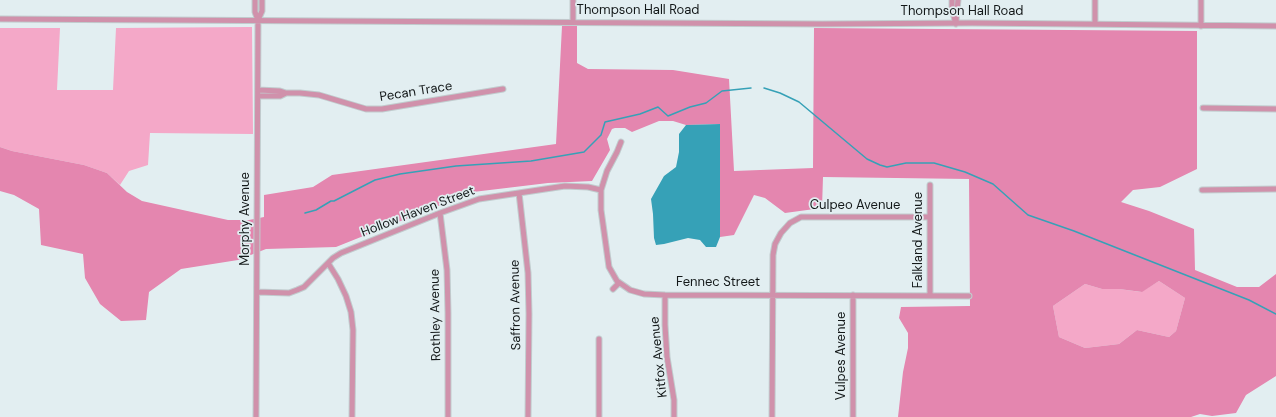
<!DOCTYPE html>
<style>
body{margin:0}
canvas{display:block;background:#e2eef1}
</style>
<canvas width="1276" height="417"></canvas>
<script>
const ctx = document.querySelector('canvas').getContext('2d');
ctx.lineJoin = 'round';
function paint(path, color) { ctx.fillStyle = color; ctx.fill(path, 'evenodd'); }
const toPath = rows => new Path2D(rows.map(r => 'M' + r).join(''));
function trace(path, color, width, dash) { ctx.strokeStyle = color; ctx.lineWidth = width; ctx.lineCap = dash ? 'butt' : 'round'; ctx.setLineDash(dash || []); ctx.stroke(path); }
function write(font, color, halo, rows, align = 'center') {
  ctx.font = font + ' "DM Sans",sans-serif'; ctx.lineWidth = 3.5; ctx.setLineDash([]); ctx.textBaseline = 'middle'; ctx.strokeStyle = halo; ctx.fillStyle = color; for (const [text, x, y, turn = 0] of rows) {
    ctx.save(); ctx.translate(x, y); ctx.rotate((+turn || 0) * Math.PI / 180); ctx.textAlign = isNaN(turn) ? turn : align; if (halo) ctx.strokeText(text, 0, 0); ctx.fillText(text, 0, 0); ctx.restore();
  }
}
const green = toPath([
 [252,27,253,134,150,133,148,165,129,171,120,185,107,173,84,165,12,151,0,147,0,28,60,28,57,90,113,90,116,28],
 [1159,281,1185,298,1176,331,1169,337,1137,330,1119,344,1085,348,1059,337,1053,306,1085,284,1102,289,1119,289,1141,292]
]);
const forest = toPath([
 [562,26,577,26,577,63,588,69,673,70,729,79,734,171,813,168,814,28,1197,31,1197,169,1160,187,1133,190,1121,202,1149,211,1194,229,1195,270,1237,287,1259,287,1276,274,1276,376,1246,395,1236,413,1212,416,1200,414,1191,417,898,417,903,372,908,348,908,333,899,318,901,307,970,306,969,179,823,177,822,208,785,213,765,198,754,195,734,235,720,237,720,124,686,125,673,121,659,121,632,132,625,128,615,128,612,129,607,139,610,150,592,181,548,183,473,192,336,247,266,249,238,260,181,269,149,292,146,320,121,321,100,304,85,278,83,254,41,245,39,209,14,195,0,191,0,147,12,151,84,165,107,173,127,192,142,201,228,220,249,220,264,217,264,195,313,187,332,175,556,144],
 [1159,281,1185,298,1176,331,1169,337,1137,330,1119,344,1085,348,1059,337,1053,306,1085,284,1102,289,1119,289,1142,292]
]);
const water = toPath([
 [720,124,720,237,716,247,706,247,700,240,688,238,664,244,656,245,654,238,653,214,651,199,664,176,676,167,679,152,679,134,686,125]
]);
const stream = toPath([
 [764,88,780,93,799,102,867,159,880,165,887,167,906,163,934,163,965,172,993,184,1028,215,1074,231,1249,300,1276,314],
 [305,213,316,210,331,201,334,201,375,180,400,174,456,166,531,161,584,152,601,135,605,122,640,114,658,107,668,116,690,107,706,103,722,91,751,88]
]);
const street = toPath([
 [255,0,255,12,258,20,256,417],
 [573,0,573,22],
 [952,0,952,9,956,24],
 [0,19,822,24,972,23,1276,26],
 [258,20,262,11,262,0],
 [956,21,958,0],
 [1095,24,1095,0],
 [1201,26,1201,0],
 [258,90,280,91,286,93],
 [258,96,280,96,286,93,300,93,319,95,366,109,382,109,503,89],
 [1203,108,1276,109],
 [621,142,617,152,607,171,601,190,601,210,609,267,617,281,630,290,644,294,665,295,969,296],
 [1202,190,1276,189],
 [519,193,528,273,529,314,528,417],
 [440,213,447,270,448,313,448,417],
 [328,263,338,279,346,296,351,312,353,330,352,417],
 [613,289,619,283],
 [257,292,289,293,297,290,304,287,333,258,341,253,440,213,479,199,565,186,588,187,601,190],
 [665,295,665,325,667,357,674,400,674,417],
 [930,295,930,185],
 [599,417,599,339],
 [772,417,773,255,775,244,781,233,790,223,801,217,930,217],
 [853,417,853,295]
]);
const streetNames = [
 ["Thompson Hall Road",638,11],
 ["Thompson Hall Road",962,12],
 ["Pecan Trace",416,92,-9],
 ["Culpeo Avenue",855,206],
 ["Hollow Haven Street",418,212,-21],
 ["Morphy Avenue",246,219,-90],
 ["Falkland Avenue",919,240,-90],
 ["Fennec Street",718,283],
 ["Saffron Avenue",516,305,-91],
 ["Rothley Avenue",436,315,-91],
 ["Vulpes Avenue",842,356,-90],
 ["Kitfox Avenue",659,357,-96]
];
paint(green, '#f4a8c8');
paint(forest, '#e486af');
paint(water, '#36a1b7');
trace(stream, '#36a1b7', 1.5);
trace(street, '#c1ccce', 7);
trace(street, '#d091ab', 5);
write('13px', '#131819', '#e2eef1', streetNames);
</script>
